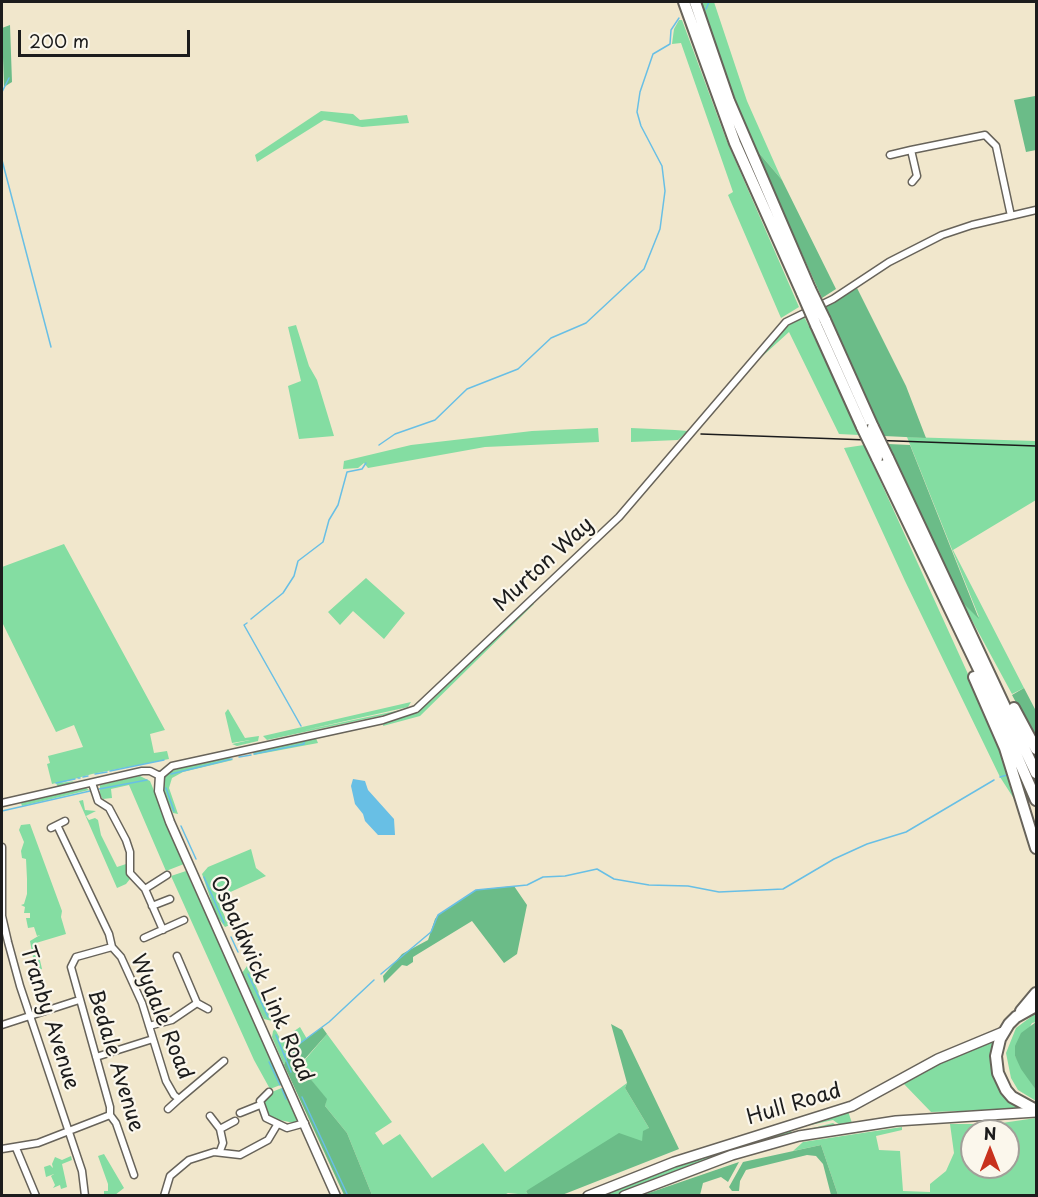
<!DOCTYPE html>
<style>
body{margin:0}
#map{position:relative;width:1038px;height:1197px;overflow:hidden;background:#f1e7cc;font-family:"Playpen Sans",sans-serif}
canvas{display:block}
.frame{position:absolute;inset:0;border:3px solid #1c1c1c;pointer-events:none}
.north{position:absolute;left:960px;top:1119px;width:60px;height:60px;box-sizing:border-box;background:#fbf7ec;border:2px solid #a29f99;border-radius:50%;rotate:0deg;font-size:16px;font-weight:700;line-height:24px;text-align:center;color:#1c1c1c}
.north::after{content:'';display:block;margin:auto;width:21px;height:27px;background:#c8321e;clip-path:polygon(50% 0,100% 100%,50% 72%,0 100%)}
.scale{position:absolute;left:18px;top:30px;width:172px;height:27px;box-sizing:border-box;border:3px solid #1c1c1c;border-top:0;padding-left:8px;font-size:18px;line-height:21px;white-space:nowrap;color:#1c1c1c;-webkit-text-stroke:4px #fbf7ec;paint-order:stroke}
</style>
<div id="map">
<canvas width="1038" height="1197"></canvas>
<div class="frame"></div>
<div class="north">N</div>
<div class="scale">200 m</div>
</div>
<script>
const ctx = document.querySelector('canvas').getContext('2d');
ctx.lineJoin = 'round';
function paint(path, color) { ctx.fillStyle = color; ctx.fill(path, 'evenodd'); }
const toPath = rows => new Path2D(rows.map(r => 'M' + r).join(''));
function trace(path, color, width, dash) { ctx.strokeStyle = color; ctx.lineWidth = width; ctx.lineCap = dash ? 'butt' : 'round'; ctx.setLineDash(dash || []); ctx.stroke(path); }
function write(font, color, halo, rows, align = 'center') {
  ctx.font = font + ' "Playpen Sans",sans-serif'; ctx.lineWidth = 4.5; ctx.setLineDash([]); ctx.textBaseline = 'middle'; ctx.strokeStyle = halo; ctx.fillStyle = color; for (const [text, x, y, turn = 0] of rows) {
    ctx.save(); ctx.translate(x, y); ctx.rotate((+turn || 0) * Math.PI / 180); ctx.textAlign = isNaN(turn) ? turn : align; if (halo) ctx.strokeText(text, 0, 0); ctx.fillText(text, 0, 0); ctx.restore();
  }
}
const green = toPath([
 [702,2,714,2,747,101,782,180,753,146,711,35],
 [679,20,682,20,726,139,799,307,781,318,728,195,733,192,681,43,672,44,674,29],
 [321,111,353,114,360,120,407,115,409,123,362,127,324,120,257,162,255,155],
 [803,315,810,328,859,435,839,434,789,332,756,362,780,332],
 [296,325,309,366,317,380,334,436,299,439,288,386,301,381,288,327],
 [598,428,599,442,485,447,368,468,364,463,358,468,343,469,344,461,411,445,532,431],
 [631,428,675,430,688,431,678,440,631,442],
 [907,437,1036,441,1036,500,953,550,1024,688,1012,694,962,602,979,617],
 [864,445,978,696,1013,781,1018,805,1000,777,905,581,844,448],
 [64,544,165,730,150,734,154,753,167,751,169,759,92,774,60,783,75,781,58,787,56,783,52,784,47,764,50,763,48,756,83,747,74,725,56,732,2,622,2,567],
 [366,578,405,613,384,639,353,611,340,625,328,612],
 [531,603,534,604,420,716,383,726,384,721,415,712,432,700],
 [411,702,408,707,301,731,410,708,403,711,267,740,263,736],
 [228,709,245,738,259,736,258,741,237,746,232,744,250,740,232,743,225,713],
 [315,736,318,743,254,755,253,752,253,749],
 [228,757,233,760,183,772,172,778,169,788,178,814,173,813,162,788,166,773,193,763],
 [140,776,150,781,184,864,166,871,129,785,111,789,112,798,103,799,100,795,100,785],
 [86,788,89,790,22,806,21,803],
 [83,800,85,810,96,811,86,816,89,820,95,818,98,820,101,835,117,867,126,864,130,879,126,884,117,888,79,801],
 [30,824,62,911,61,917,66,934,36,943,42,969,36,971,32,953,29,954,32,952,30,941,40,935,37,936,34,927,28,928,26,918,30,918,30,913,24,913,25,907,21,905,24,904,27,894,27,879,26,859,22,858,21,851,24,842,19,830,21,825],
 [251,849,256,868,266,876,217,898,227,922,232,924,225,927,216,915,202,874,208,867],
 [186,871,266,1047,283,1084,270,1089,254,1060,171,876],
 [247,966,270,1017,272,1021,264,1019,252,996,242,973],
 [1036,1013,1036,1022,1032,1023,1015,1056,1036,1090,1036,1101,1018,1090,1011,1078,1006,1053,1016,1028],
 [300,1027,307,1039,289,1052,284,1065,272,1037,273,1031,275,1029,281,1040],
 [327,1034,392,1122,375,1133,383,1145,400,1134,432,1178,483,1143,505,1172,627,1083,625,1088,649,1128,642,1141,526,1191,528,1195,508,1193,502,1196,372,1195,347,1133,325,1106,326,1099,304,1071,303,1062],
 [996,1041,995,1069,1021,1109,931,1112,903,1083,946,1060],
 [284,1087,298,1119,294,1123,270,1118,262,1103,272,1092],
 [848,1111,852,1123,840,1125,833,1120,793,1129],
 [1036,1118,1036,1195,838,1195,821,1145,793,1151,803,1142,902,1127,902,1130,876,1136,879,1150,900,1151,903,1191,930,1192,930,1184,946,1171,954,1153,950,1124,995,1124],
 [972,1131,1008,1131,1008,1167,972,1167],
 [833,1123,836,1125,730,1151,696,1163,615,1195,597,1196,662,1170,790,1130,793,1133],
 [104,1154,124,1188,115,1195,104,1195,104,1191,108,1191,108,1184,98,1156],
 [71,1156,72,1160,62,1164,67,1187,61,1189,60,1185,53,1188,55,1185,51,1176,54,1174,46,1177,44,1167,50,1165,53,1168,52,1164,55,1157,62,1160]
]);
const forest = toPath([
 [10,25,12,82,4,87,2,28],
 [1035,96,1036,150,1026,152,1014,100],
 [753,146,782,180,836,289,822,298],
 [857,288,906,386,926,438,884,436,870,406,825,307],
 [888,444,910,445,979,619,962,602],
 [1024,688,1036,711,1036,740,1012,695],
 [514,886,527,905,517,954,504,963,472,921,413,957,413,962,407,966,402,965,384,983,383,976,402,954,428,940,435,919,438,915,476,890],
 [1036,1022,1036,1090,1021,1069,1015,1056,1015,1046,1021,1033],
 [611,1024,622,1030,679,1149,562,1195,528,1195,526,1191,619,1133,642,1141,643,1131,649,1128,625,1088,627,1083],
 [322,1027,327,1034,303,1061,304,1071,327,1099,325,1106,347,1133,372,1195,344,1195,284,1065,289,1052],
 [821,1145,838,1195,831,1195,823,1164,816,1156,807,1155,746,1170,740,1181,739,1191,732,1191,729,1187,743,1162],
 [739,1162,728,1182,721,1177,703,1183,700,1195,640,1196]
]);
const water = toPath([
 [353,779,365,781,368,790,394,819,395,835,378,835,365,821,363,814,355,804,351,786]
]);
const stream = toPath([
 [706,9,709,2],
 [2,92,9,78],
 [2,160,51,347],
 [379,445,395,434,435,420,467,389,518,369,551,338,586,323,644,269,660,229,665,191,662,166,641,126,637,112,640,92,653,54,670,44,671,30,679,18],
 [251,619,283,593,294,576,298,561,323,542,329,520,338,505,347,472,362,469,366,463],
 [247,623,244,625,301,726],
 [254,754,304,744,304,740],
 [239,757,251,755],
 [110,771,164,760],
 [95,774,107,772],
 [171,774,232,759],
 [83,777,88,776],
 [1000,777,1007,775],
 [78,778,80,778],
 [56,783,75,779],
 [166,788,174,811],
 [99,789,147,780],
 [2,811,90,791],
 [181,826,196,859],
 [204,877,224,923],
 [231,937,238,952],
 [248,974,268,1017],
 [381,974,431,932,438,915,476,890,527,885,543,877,565,876,597,869,614,879,649,885,688,886,719,892,783,889,834,859,867,844,906,832,994,780],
 [276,1035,291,1072],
 [284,1055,329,1022,374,980],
 [269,1062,280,1085],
 [282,1089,286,1099],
 [302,1097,348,1196]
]);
const street = toPath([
 [890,155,911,150],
 [912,182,917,176,911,150,985,135,996,146,1011,216],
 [92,783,98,801,109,808,126,840,130,852,130,873,145,889,163,930],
 [2,803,142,771,150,771,160,776,172,766,383,720,416,709,619,517,786,322,833,299,889,262,942,235,972,225,1036,210],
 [57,825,109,934,112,947],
 [51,828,65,821],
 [2,847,2,916,8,942,20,986,82,1171,85,1196],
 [145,889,167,875],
 [152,906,170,899],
 [144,938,184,920],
 [112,947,76,957,71,967,110,1107,110,1115,116,1123,134,1175],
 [112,947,121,957,142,1003,166,1081,174,1095,179,1099,224,1061],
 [197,1003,208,1009],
 [2,1025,79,1000],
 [149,1026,172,1020,197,1003,177,956],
 [96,1057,153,1039],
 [269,1092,260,1101,266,1118,287,1128,305,1123],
 [168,1109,179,1099],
 [240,1113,260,1105],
 [210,1116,220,1129],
 [16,1148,36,1196],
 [2,1149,38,1143,110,1115],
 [220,1151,223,1143,220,1129,235,1121],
 [164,1196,170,1176,189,1160,214,1152,240,1155,268,1140,277,1125]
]);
const secondary = toPath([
 [160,776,159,791,170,822,336,1196]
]);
const primary = toPath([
 [588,1196,674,1162,852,1106,938,1059,1003,1032],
 [624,1196,732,1155,799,1136,896,1121,1036,1112]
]);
const highway = toPath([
 [684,2,735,143,802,293],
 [695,2,729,101,810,289],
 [825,320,873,427],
 [816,325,862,427],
 [877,458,983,678,1036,800],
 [888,458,1036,773],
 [974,677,1005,748,1036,848],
 [1014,708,1036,749],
 [1036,1006,1016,1017,1009,1024,1000,1039,996,1056,998,1073,1006,1090,1012,1097,1036,1110],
 [1021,1011,1036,993]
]);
const rail = toPath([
 [701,434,1036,446]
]);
const highwayBridge = toPath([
 [810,289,825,320],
 [802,293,816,325],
 [862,427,877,458],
 [873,427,888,458]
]);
const streetNames = [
 ["Murton Way",544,565,-43],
 ["Osbaldwick Link Road",261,979,66],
 ["Wydale Road",161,1017,68],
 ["Tranby Avenue",49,1018,72],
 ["Bedale Avenue",115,1061,73],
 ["Hull Road",794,1105,-17]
];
paint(green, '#84dda2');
paint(forest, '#6bbc88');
paint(water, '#68bfe5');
trace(stream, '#68bfe5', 1.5);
trace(street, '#67635a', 9);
trace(secondary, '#67635a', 11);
trace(primary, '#67635a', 12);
trace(highway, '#67635a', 14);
trace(street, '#fff', 6);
trace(secondary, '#fff', 8);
trace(primary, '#fff', 9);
trace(highway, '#fff', 10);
trace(rail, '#1c1c1c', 1.5);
trace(highwayBridge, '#67635a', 14, []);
trace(highwayBridge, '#fff', 10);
write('21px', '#1c1c1c', '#fbf7ec', streetNames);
</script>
